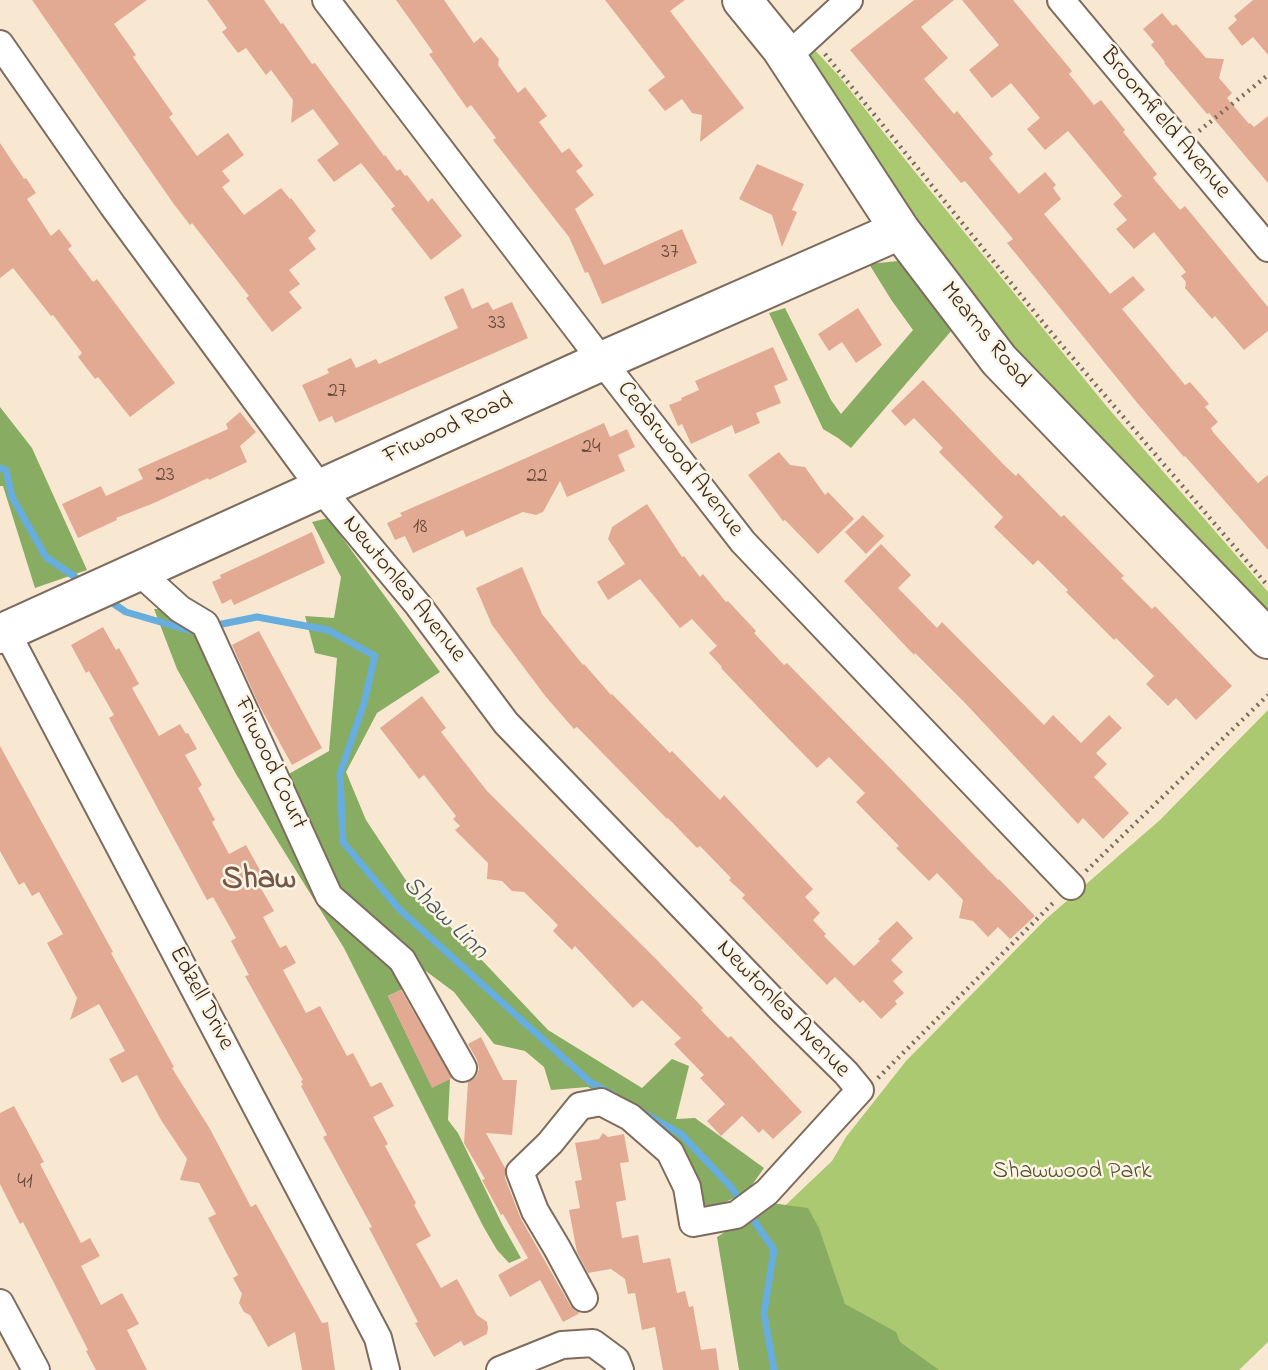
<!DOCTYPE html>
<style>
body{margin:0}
canvas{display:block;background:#f8e8d2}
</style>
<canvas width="1268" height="1370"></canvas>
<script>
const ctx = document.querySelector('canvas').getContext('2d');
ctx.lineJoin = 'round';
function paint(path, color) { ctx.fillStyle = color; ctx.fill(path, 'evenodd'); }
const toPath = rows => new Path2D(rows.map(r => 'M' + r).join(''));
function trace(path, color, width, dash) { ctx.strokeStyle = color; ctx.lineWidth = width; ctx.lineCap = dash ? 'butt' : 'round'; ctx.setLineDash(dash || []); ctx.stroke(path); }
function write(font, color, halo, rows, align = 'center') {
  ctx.font = font + ' "Indie Flower",sans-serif'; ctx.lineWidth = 5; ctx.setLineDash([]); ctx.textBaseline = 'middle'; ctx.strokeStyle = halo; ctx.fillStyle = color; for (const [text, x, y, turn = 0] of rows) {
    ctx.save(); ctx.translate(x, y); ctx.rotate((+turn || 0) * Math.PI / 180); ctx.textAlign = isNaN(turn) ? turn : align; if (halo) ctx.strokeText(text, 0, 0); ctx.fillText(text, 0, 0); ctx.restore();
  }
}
const green = toPath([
 [811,46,838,75,911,167,1108,408,1268,592,1268,625,1012,360,810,71],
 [1268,710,1268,1342,1239,1370,739,1370,753,1236,832,1161,846,1137,906,1061,1046,919,1160,820]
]);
const forest = toPath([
 [907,260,952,330,851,448,838,438,823,429,769,313,785,308,831,400,841,414,913,330,892,301,869,264],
 [0,407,32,448,87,570,35,588,3,486,0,486],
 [328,518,440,672,377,713,346,772,366,820,405,879,548,1030,642,1088,672,1059,689,1066,676,1119,695,1118,764,1168,747,1192,717,1206,701,1207,688,1156,656,1128,588,1087,551,1090,544,1067,525,1051,494,1044,454,992,419,966,403,941,338,888,287,775,329,751,337,658,315,653,305,616,334,618,341,577,312,522],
 [154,609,167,609,200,638,324,902,390,958,405,988,388,996,432,1087,450,1079,448,1120,458,1133,502,1224,521,1258,509,1263,497,1250,483,1226,344,948,236,774,177,669],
 [771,1203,808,1208,819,1228,845,1304,896,1332,900,1342,939,1370,739,1370,717,1237]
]);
const stream = toPath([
 [0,468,6,470,12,497,46,557,75,577],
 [114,604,126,612,188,630,197,629],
 [212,626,257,617,328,630,375,656,364,703,340,774,343,842,399,909,590,1082,612,1094],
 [640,1111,681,1134,731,1187,742,1203],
 [748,1212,774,1250,764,1313,774,1370]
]);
const building = toPath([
 [32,0,147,0,114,24,136,55,133,57,173,114,169,117,197,156,228,133,244,155,222,171,230,181,222,187,244,215,281,188,290,199,291,198,316,231,308,238,316,249,289,270,300,284,289,292,302,308,272,332,246,298,249,296,192,223,190,225,173,203],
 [207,0,264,0,281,24,283,23,312,64,315,63,384,156,385,155,397,171,400,169,405,176,407,175,428,202,432,198,462,236,431,260,391,209,395,206,361,163,334,182,317,160,339,144,313,109,291,123,293,100,271,70,266,75,246,48,238,53,222,32,227,28],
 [396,0,444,0,474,43,481,37,499,59,498,65,518,93,525,87,547,116,539,122,562,153,569,148,583,166,576,171,594,195,575,209,604,265,682,229,697,263,602,304,588,272,585,273,569,237,493,140,496,138,471,105,467,108,457,94,429,54,433,52],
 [605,0,685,0,670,11,744,108,700,142,702,115,692,113,682,99,665,111,648,90,665,77],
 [914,0,954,0,921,27,948,58,924,79,954,114,957,111,993,154,989,158,1019,194,1045,172,1056,185,1053,188,1061,199,1044,214,1110,294,1133,276,1145,290,1122,309,1185,385,1190,382,1209,404,1205,407,1218,422,1211,428,1213,432,1257,482,1258,483,1268,475,1268,550,1185,456,1184,457,1139,405,1007,243,1013,239,965,181,961,183,850,50],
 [962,0,1013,0,1072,71,1069,74,1094,105,1101,100,1125,130,1123,132,1157,174,1153,178,1180,210,1185,206,1268,307,1268,331,1244,350,1215,316,1212,319,1185,288,1186,282,1181,276,1186,272,1154,232,1134,249,1116,229,1127,220,1113,204,1122,196,1068,131,1045,150,1027,129,1040,118,1011,83,992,98,969,70,999,45],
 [1253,0,1268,0,1268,55,1253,37,1242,46,1228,28,1237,20,1234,16],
 [1162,13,1173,26,1176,24,1206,58,1224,59,1219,78,1232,93,1227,98,1249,124,1250,123,1254,127,1268,116,1268,183,1209,113,1207,114,1164,63,1165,62,1151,45,1154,42,1143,29],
 [0,143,24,179,26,178,36,193,27,199,51,236,59,229,72,246,68,249,93,282,97,279,175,383,130,417,98,377,95,379,78,357,82,353,53,315,51,316,13,268,0,278],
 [757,164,804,184,792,210,797,212,782,247,772,215,739,199],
 [463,288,472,309,488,302,493,310,512,302,528,338,335,423,332,416,319,422,302,385,329,373,327,369,351,358,356,368,376,359,379,364,458,328,444,297],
 [858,308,882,345,856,363,842,342,829,351,818,334],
 [773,347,788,380,774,386,781,403,756,413,760,423,735,434,732,425,691,444,682,424,678,426,669,405,682,400,681,398,699,390,695,381],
 [923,380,1005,466,1016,476,1018,473,1061,517,1064,515,1124,576,1121,578,1152,609,1155,606,1232,686,1196,720,1176,698,1168,706,1146,684,1154,676,1116,638,1114,640,1066,592,1068,590,1038,560,1033,565,994,527,1003,517,939,452,943,448,914,418,905,426,891,411],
 [240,412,256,432,240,446,247,462,209,480,208,478,154,503,116,518,117,520,78,538,62,504,101,486,106,496,143,479,138,469,228,429,226,424],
 [604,423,610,437,627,429,635,447,618,455,625,471,567,497,560,481,543,512,536,515,523,512,466,537,463,530,413,553,405,536,395,540,387,523,402,516,400,513,508,466],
 [779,452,790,465,805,467,825,495,828,492,854,519,818,554,785,520,783,521,748,475],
 [647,504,682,557,684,556,700,577,703,574,726,602,728,601,756,631,754,633,784,665,787,663,888,766,998,880,999,879,1035,916,1010,939,998,927,988,937,973,921,959,918,963,900,937,873,929,881,896,848,899,846,856,802,865,793,829,757,817,768,775,725,721,668,722,667,709,653,717,646,692,619,680,628,640,579,608,600,597,582,625,564,608,539,612,527],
 [863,515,884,536,866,554,845,532],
 [312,532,325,563,234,605,231,599,222,604,212,582,221,578,220,575],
 [881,544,911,575,898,588,937,628,942,622,1044,725,1053,715,1081,743,1109,715,1122,728,1096,753,1107,764,1094,777,1129,813,1103,839,1083,818,1078,824,965,703,915,653,914,655,844,581],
 [522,567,542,614,583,665,584,664,611,695,612,694,670,753,672,751,720,800,724,795,813,889,805,897,820,913,813,920,826,934,824,936,854,966,880,941,878,939,897,921,913,938,891,960,903,972,893,981,904,993,895,1001,897,1004,881,1019,863,1000,860,1003,835,977,827,985,742,898,745,895,729,880,731,878,700,846,697,848,668,818,667,819,577,727,574,729,546,697,492,625,476,588],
 [103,627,116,650,119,648,139,684,132,688,159,736,180,724,186,734,188,733,197,749,185,755,202,785,198,788,215,820,212,822,229,854,246,845,266,881,259,885,274,911,263,917,280,948,286,945,296,963,283,970,306,1013,320,1006,347,1056,353,1053,371,1087,381,1082,394,1106,373,1117,388,1144,385,1146,416,1203,414,1205,431,1236,416,1244,441,1288,457,1279,477,1315,487,1322,488,1328,487,1334,464,1346,461,1341,434,1357,415,1323,418,1322,369,1228,372,1227,323,1137,327,1135,301,1086,303,1085,301,1081,303,1080,245,976,249,975,231,941,236,938,213,897,207,900,109,718,114,715,89,671,86,673,71,645],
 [259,631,322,748,292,765,259,705,232,645],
 [422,696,446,728,441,732,487,791,656,959,703,1008,701,1010,728,1038,731,1036,802,1112,773,1139,763,1129,759,1133,742,1116,721,1136,707,1121,725,1104,700,1078,704,1075,674,1044,681,1038,642,1000,633,1008,575,946,572,950,553,931,558,925,524,892,512,891,502,881,487,879,488,863,455,830,460,826,453,819,456,816,424,775,419,779,380,728],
 [0,746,113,952,111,953,174,1067,172,1068,210,1129,251,1207,256,1204,322,1323,328,1322,335,1370,302,1370,295,1332,268,1347,250,1315,244,1312,239,1303,242,1294,233,1278,238,1275,208,1218,216,1214,199,1183,180,1180,187,1159,161,1120,137,1075,122,1083,109,1059,125,1051,99,1004,70,1020,77,998,47,943,63,934,39,892,32,896,24,882,19,885,0,851],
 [401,990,452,1078,432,1088,388,996],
 [481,1037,503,1080,517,1080,512,1135,486,1133,505,1168,505,1178,521,1219,570,1305,575,1311,580,1313,563,1322,540,1280,510,1297,498,1275,528,1258,503,1214,501,1215,482,1180,485,1179,464,1143,468,1082,476,1077,479,1069,477,1060,468,1044],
 [14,1106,44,1162,40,1164,81,1243,90,1238,100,1256,81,1266,101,1305,122,1293,139,1324,127,1330,147,1370,96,1370,86,1351,88,1350,23,1222,20,1224,0,1184,0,1113],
 [603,1133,608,1137,624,1134,629,1162,620,1163,626,1200,616,1202,622,1238,638,1235,643,1263,670,1258,677,1293,685,1291,689,1307,693,1306,701,1350,716,1348,719,1370,663,1370,655,1327,642,1330,635,1293,628,1294,625,1279,611,1269,588,1273,577,1252,569,1210,580,1208,575,1181,582,1180,575,1143,599,1139]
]);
const path = toPath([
 [825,54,1054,336,1268,586],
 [1199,131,1268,75],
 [1086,871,1268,695],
 [878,1078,1055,901]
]);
const street = toPath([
 [326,0,602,361,743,542,1071,886],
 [1061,0,1268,248],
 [0,44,113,206,321,489,418,605,506,723,782,1010,846,1073,860,1090,767,1192,736,1215,693,1223,687,1187,670,1152,630,1117,601,1102,580,1106,550,1143,520,1172,535,1211,557,1248,584,1298],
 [787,57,849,0],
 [138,571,180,609,205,624,329,896,402,960,463,1068],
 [6,631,378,1338,386,1370],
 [0,1303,36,1370],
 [500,1370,562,1345,593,1343,616,1360,620,1370]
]);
const secondary = toPath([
 [742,0,781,48,900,230,999,360,1268,639],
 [0,634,602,361,900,230]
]);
const numberNames = [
 ["37",670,254],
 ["33",497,325],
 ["27",337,393],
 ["24",591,449],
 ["23",165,477],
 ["22",537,478],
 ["18",420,529],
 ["41",25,1184]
];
const streetNames = [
 ["Broomfield Avenue",1164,124,50],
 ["Mearns Road",984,336,51],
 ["Firwood Road",449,430,-25],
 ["Cedarwood Avenue",679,460,52],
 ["Newtonlea Avenue",403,590,51],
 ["Firwood Court",269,764,65],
 ["Edzell Drive",200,999,62],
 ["Newtonlea Avenue",782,1010,46]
];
const parkNames = [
 ["Shawwood Park",1072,1173]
];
const waterNames = [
 ["Shaw Linn",444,919,44]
];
const districtNames = [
 ["Shaw",259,882]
];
paint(green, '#abc970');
paint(forest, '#88ad62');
trace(stream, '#67addd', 7);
paint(building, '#e3aa93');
trace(street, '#7d6c5d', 30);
trace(secondary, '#7d6c5d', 42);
trace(path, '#7d6c5d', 4.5, [2, 5]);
trace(street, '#fff', 26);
trace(secondary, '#fff', 38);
write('21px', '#654a3b', null, numberNames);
write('24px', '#3b2a1e', '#fcf5e5', streetNames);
write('24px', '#575232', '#fcf5e5', parkNames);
write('italic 26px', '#4a5861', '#fcf5e5', waterNames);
write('bold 32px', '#765747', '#fcf5e5', districtNames);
</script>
